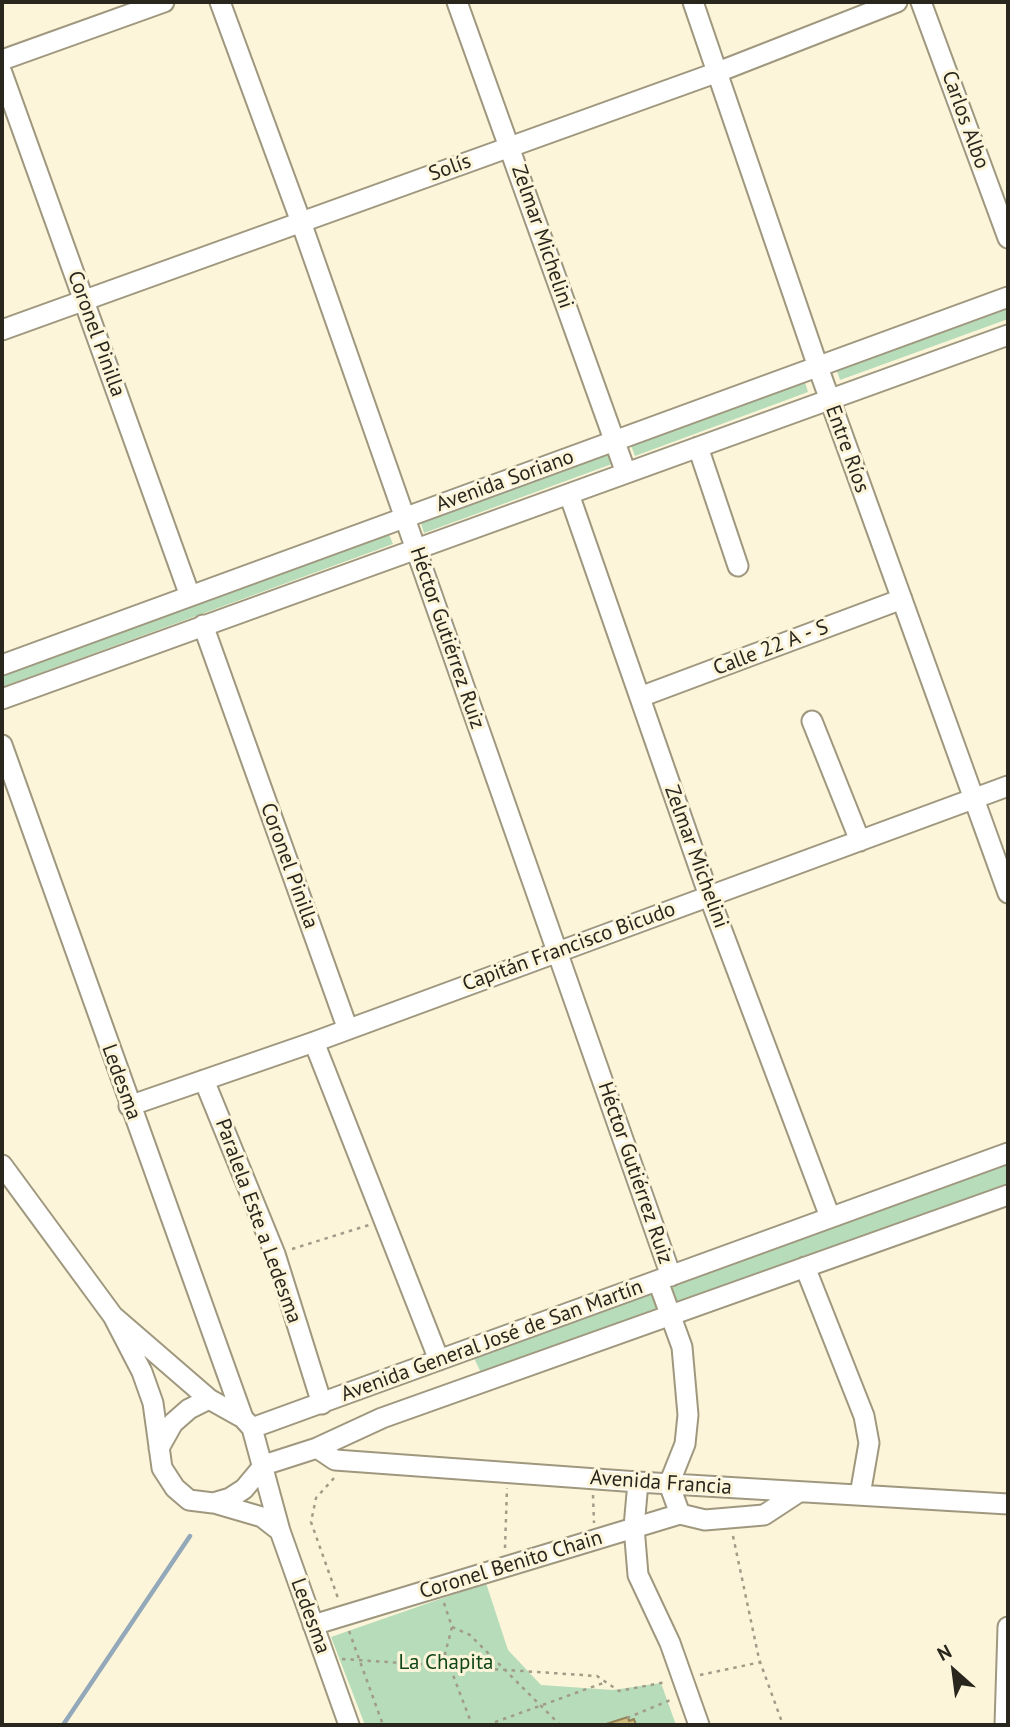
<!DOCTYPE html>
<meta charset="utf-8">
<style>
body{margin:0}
#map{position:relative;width:1010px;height:1727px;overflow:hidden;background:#fcf5da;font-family:"PT Sans",sans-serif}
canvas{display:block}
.frame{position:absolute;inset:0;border:4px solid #29261d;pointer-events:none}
.north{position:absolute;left:919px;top:1636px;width:70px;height:70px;-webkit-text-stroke:5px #fcf5da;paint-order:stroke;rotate:332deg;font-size:19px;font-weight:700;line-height:28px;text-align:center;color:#29261d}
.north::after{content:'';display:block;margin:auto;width:24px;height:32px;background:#29261d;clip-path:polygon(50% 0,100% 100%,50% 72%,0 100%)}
</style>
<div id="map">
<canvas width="1010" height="1727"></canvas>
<div class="frame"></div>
<div class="north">N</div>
</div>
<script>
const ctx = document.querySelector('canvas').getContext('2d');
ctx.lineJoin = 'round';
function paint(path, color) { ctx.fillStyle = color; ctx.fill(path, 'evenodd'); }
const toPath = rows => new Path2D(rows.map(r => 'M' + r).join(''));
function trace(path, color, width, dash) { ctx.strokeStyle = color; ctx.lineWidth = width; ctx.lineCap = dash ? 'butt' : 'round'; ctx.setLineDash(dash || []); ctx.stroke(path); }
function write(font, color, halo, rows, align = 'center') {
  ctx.font = font + ' "PT Sans",sans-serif'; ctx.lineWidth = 6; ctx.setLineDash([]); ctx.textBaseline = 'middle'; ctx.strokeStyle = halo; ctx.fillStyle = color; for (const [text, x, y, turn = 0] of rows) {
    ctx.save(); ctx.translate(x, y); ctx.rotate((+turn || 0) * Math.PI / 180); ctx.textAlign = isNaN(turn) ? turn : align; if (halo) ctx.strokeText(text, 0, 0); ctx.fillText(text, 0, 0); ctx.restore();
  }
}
const green = toPath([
 [1008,305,1008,319,840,380,836,368],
 [804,379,808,392,635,456,630,443],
 [607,452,612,464,424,533,420,520],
 [388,532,393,544,2,687,2,673],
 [1008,1163,1008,1186,483,1377,474,1358],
 [486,1583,508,1650,541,1685,613,1690,661,1683,676,1725,365,1725,331,1637]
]);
const stream = toPath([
 [63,1725,190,1536]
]);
const building = toPath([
 [628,1717,629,1721,634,1719,636,1725,603,1725,628,1717]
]);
const path = toPath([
 [292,1249,369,1225],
 [334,1478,316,1498,311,1522,339,1601],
 [593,1495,594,1523],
 [733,1536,759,1659,783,1725],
 [505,1548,507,1488],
 [444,1603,452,1627,445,1654,472,1725],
 [452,1627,470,1635,560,1725],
 [349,1631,383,1725],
 [342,1659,597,1676,619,1691,666,1682],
 [700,1675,761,1662],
 [627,1718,673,1699],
 [487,1725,606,1682]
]);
const minor = toPath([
 [220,2,301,222,671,1276],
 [457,2,626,473],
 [693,2,818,367,1008,893],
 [921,2,1008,238],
 [2,60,164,2],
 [2,73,190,596],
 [2,330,718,72,897,2],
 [698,447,738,566],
 [569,494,709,896,830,1217],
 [203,625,347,1027],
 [2,665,1008,297],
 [640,697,902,599],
 [2,699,1008,335],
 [812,721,860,841],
 [2,745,243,1418],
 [314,1042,439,1360],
 [204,1080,275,1254,322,1404],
 [129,1106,314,1042,1008,786],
 [2,1165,113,1316,142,1372,153,1403,162,1468,175,1488,189,1500,213,1503,230,1498,244,1489,264,1465],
 [805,1267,864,1416,869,1443,860,1495],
 [113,1316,209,1399,243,1418,252,1428,280,1531,349,1725],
 [252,1428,1008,1153],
 [159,1448,173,1423,189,1409,209,1399],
 [317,1448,335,1460,638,1482,1008,1504],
 [264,1465,317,1448,382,1418,1008,1195],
 [638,1482,634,1527,638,1575,670,1643,699,1725],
 [214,1503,262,1517,280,1531],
 [680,1514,705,1520,764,1515,799,1492],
 [313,1625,680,1514,669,1484,685,1444,688,1415,682,1347,658,1281],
 [1005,1725,1008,1627]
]);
const streetNames = [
 ["Carlos Albo",965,120,70],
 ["Solís",450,168,-20],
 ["Zelmar Michelini",542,237,71],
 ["Coronel Pinilla",96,334,70],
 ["Entre Ríos",847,449,70],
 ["Avenida Soriano",505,481,-20],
 ["Héctor Gutiérrez Ruiz",447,638,71],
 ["Calle 22 A - S",771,648,-21],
 ["Zelmar Michelini",696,857,70],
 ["Coronel Pinilla",289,866,70],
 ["Capitán Francisco Bicudo",569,947,-20],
 ["Ledesma",121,1082,70],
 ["Héctor Gutiérrez Ruiz",635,1173,71],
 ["Paralela Este a Ledesma",258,1221,70],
 ["Avenida General José de San Martín",492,1341,-20],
 ["Avenida Francia",661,1483,4],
 ["Coronel Benito Chain",511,1565,-17],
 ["Ledesma",310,1616,70]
];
const parkNames = [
 ["La Chapita",446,1663]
];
paint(green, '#b7dcb9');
trace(stream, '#93a8b9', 4.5);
paint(building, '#d3c07f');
trace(building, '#948659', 2);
trace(minor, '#9f987f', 23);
trace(path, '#a19c88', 2.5, [3.5, 5]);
trace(minor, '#fff', 19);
write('21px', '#29261d', '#fcf5da', streetNames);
write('21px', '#10471a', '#fcf5da', parkNames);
</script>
